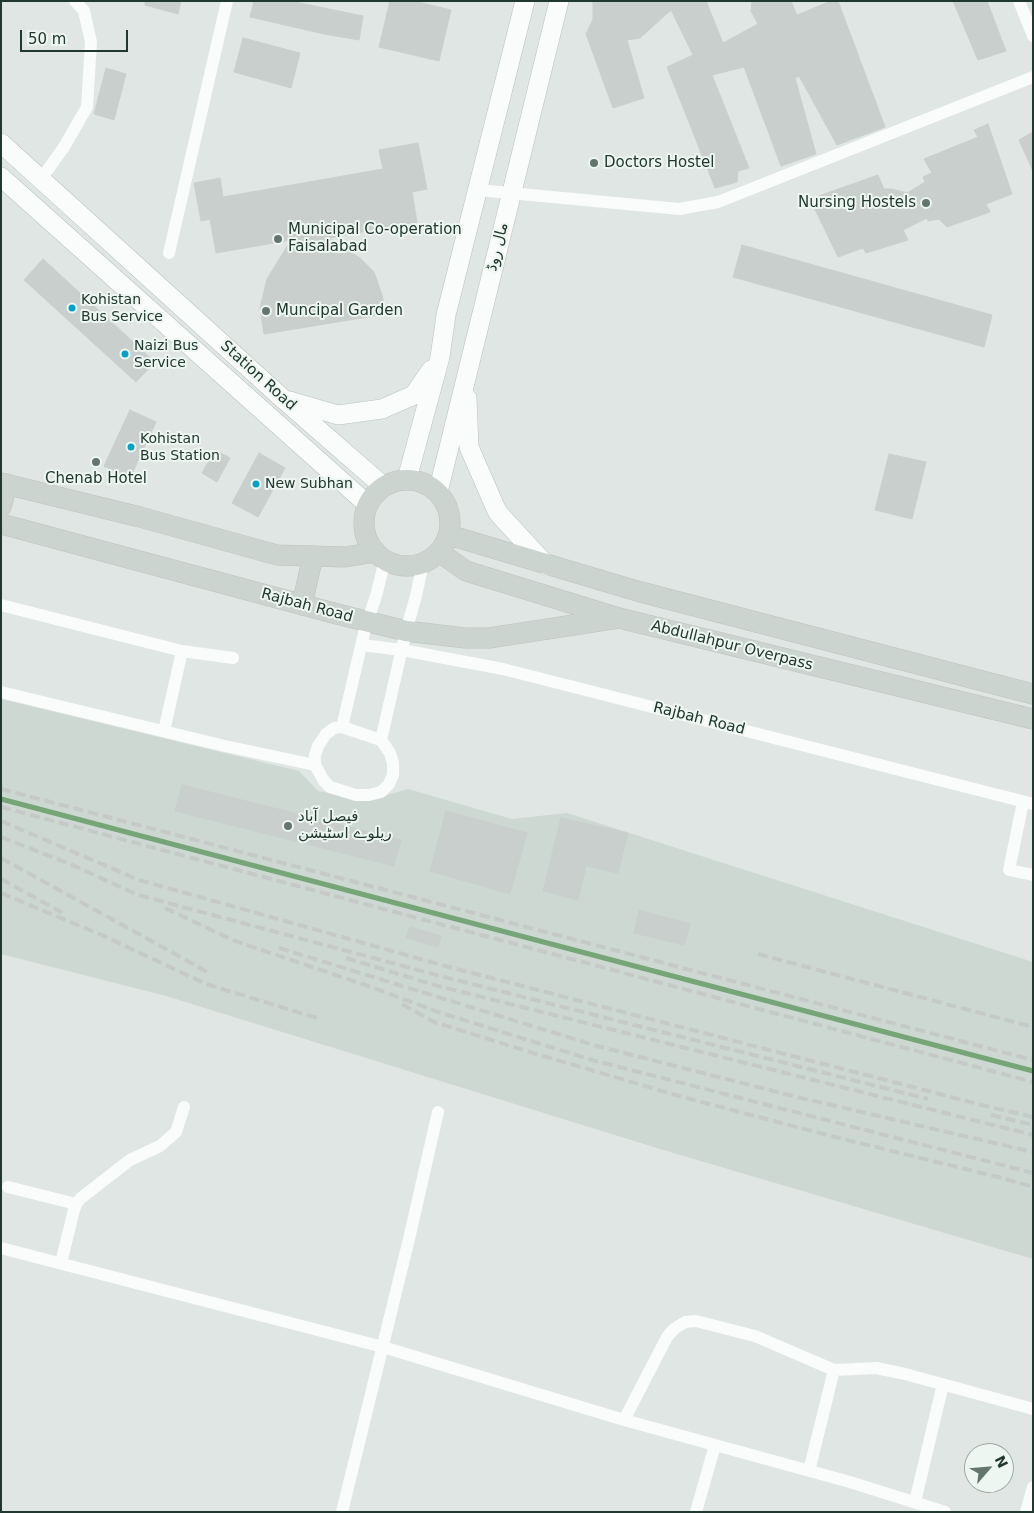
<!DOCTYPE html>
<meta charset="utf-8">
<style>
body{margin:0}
#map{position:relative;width:1034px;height:1513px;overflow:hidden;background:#e0e6e3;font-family:"DejaVu Sans",sans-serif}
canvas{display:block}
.frame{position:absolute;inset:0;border:2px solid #20382f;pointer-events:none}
.north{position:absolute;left:964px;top:1443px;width:50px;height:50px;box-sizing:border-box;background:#eef6f1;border:1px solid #9caaa3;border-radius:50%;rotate:63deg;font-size:14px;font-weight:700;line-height:20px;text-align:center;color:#20382f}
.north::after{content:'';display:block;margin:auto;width:18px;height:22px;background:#63756e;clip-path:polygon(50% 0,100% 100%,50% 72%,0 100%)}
.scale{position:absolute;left:20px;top:30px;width:108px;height:22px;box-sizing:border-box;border:2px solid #20382f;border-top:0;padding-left:6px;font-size:15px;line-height:18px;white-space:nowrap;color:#20382f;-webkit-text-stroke:4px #eef6f1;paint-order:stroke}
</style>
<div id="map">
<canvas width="1034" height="1513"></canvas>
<div class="frame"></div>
<div class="north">N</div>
<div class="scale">50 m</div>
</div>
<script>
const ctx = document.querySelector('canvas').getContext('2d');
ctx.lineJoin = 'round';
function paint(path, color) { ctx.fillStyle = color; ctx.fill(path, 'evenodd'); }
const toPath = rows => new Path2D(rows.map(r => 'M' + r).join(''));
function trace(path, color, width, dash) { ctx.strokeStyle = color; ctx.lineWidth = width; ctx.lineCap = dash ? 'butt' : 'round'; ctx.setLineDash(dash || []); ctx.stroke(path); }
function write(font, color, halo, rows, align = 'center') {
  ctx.font = font + ' "DejaVu Sans","Noto Sans Arabic",sans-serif'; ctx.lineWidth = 4; ctx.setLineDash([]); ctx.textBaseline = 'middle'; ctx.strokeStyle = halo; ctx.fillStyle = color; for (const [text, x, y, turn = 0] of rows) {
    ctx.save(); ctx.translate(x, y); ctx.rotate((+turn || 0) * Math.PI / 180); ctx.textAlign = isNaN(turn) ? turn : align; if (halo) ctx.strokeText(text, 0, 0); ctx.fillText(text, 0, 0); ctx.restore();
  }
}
const built = toPath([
 [1,699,299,771,318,791,370,800,408,789,512,819,567,813,1033,962,1033,1259,660,1149,166,996,1,954]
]);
const building = toPath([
 [145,1,181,1,178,14,145,5,145,1],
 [254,1,290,1,363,16,359,40,324,34,250,17,254,1],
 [390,1,414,1,451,10,439,61,379,47,390,1],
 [593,1,706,1,723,43,758,24,751,11,752,1,791,1,797,15,831,1,838,1,885,127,837,145,799,76,795,78,816,154,781,166,744,67,712,75,749,168,738,171,737,182,715,188,667,67,693,55,671,10,640,38,627,40,644,98,613,108,586,34,593,19,593,1],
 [953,1,987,1,1006,51,978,60,953,1],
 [243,38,300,53,291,88,234,72,243,38],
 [106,68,126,74,114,120,94,114,106,68],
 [988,124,1012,194,986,204,990,212,947,227,939,219,928,221,927,218,903,230,908,240,866,253,863,248,838,257,810,199,878,175,884,189,891,189,907,193,925,182,923,177,932,173,924,159,978,137,974,130,988,124],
 [1033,132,1033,171,1019,140,1033,132],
 [418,143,427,189,412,192,417,222,329,238,360,258,374,272,382,295,386,314,264,334,260,308,267,279,291,240,216,253,210,219,201,221,194,183,220,178,223,197,383,169,379,150,418,143],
 [742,245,992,315,984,347,733,277,742,245],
 [43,259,155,362,136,382,24,280,43,259],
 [130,410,156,422,130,478,104,466,130,410],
 [215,450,230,458,217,482,202,473,215,450],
 [259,453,285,468,258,517,232,503,259,453],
 [889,454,926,462,912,519,875,510,889,454],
 [182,785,401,840,394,866,175,811,182,785],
 [446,811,527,833,510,894,430,871,446,811],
 [561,818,628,833,618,873,586,866,578,900,543,891,561,818],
 [639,910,690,924,684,945,634,933,639,910],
 [410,927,441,936,438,947,406,938,410,927]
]);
const street = toPath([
 [1019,1,1033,36],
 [41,179,64,147,87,107,91,42,84,11,75,1],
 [478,190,679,209,718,202,1033,77],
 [169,253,227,1],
 [1,605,182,651,164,731],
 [362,645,402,650,503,669,1033,804],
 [182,651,233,658],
 [1,692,225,746,315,765],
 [342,727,381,740,390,753,393,763,393,775,389,784,381,792,369,795,356,795,330,787,324,781,315,765,315,755,318,746,326,734,334,728,342,727],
 [342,727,365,629,376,596,385,560],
 [381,740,406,631,416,596,423,563],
 [1023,802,1009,870,1033,875],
 [8,1187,76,1204],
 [1,1248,383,1347,624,1420,850,1482,945,1512],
 [61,1263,74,1210,76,1204,81,1198,130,1160,160,1146,176,1132,184,1107],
 [624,1420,667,1337,674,1329,685,1322,696,1321,755,1336,834,1370,876,1368,905,1374,1033,1409],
 [809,1471,834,1370],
 [915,1502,943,1384],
 [342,1512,409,1239,438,1112],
 [696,1512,715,1445],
 [1026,1512,1033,1487]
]);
const secondary = toPath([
 [1,143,282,398,383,486],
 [1,177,367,504],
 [467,398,469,447,496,509,499,514,546,565],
 [290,401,338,415,382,409,414,395,431,370],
 [407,479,440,357,446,315,525,1],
 [438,492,559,1]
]);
const primary = toPath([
 '364 523a43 43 0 1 1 86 0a43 43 0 1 1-86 0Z',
 [1,483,140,517,277,555,345,557,375,552],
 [1,507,7,484],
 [1,524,337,614,406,631,465,638,489,638,619,618],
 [449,535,637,591,1033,694],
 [439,552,466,571,619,618,1033,719],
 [302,605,313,556]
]);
const rail = toPath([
 [1,789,1033,1060],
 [1,807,1033,1082],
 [1,821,139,880,449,967,982,1105,1033,1117],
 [1,837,70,864,138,895,444,977,928,1099],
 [1,858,211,974],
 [1,879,63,913],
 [1,893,104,936,206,984,317,1018],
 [165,908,235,941,374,988,438,1012,592,1060,1033,1173],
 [279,948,597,1046,797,1097,1033,1152],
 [758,954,1033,1027],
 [346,958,438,986,1033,1135],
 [402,1004,434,1022,533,1053,686,1098,839,1138,998,1177,1033,1187],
 [991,1115,1033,1125]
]);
const rail1 = toPath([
 [1,799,1033,1071]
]);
const markers = [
 [594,163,5,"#63756e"],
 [926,203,5,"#63756e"],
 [278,239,5,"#63756e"],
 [72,308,4.5,"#02a3c6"],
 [266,311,5,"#63756e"],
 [125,354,4.5,"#02a3c6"],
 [131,447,4.5,"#02a3c6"],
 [96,462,5,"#63756e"],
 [256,484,4.5,"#02a3c6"],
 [288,826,5,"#63756e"]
];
const busNames = [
 ["Kohistan",81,300],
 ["Bus Service",81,317],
 ["Naizi Bus",134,346],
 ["Service",134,363],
 ["Kohistan",140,439],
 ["Bus Station",140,456],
 ["New Subhan",265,484]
];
const poiNames = [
 ["Doctors Hostel",604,163],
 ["Nursing Hostels",916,203,"right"],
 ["Municipal Co-operation",288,230],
 ["Faisalabad",288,247],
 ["Muncipal Garden",276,311],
 ["Chenab Hotel",96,479,"center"],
 ["فیصل آباد",298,817],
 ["ریلوے اسٹیشن",298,834]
];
const streetNames = [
 ["مال روڈ",498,247,-76],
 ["Station Road",258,376,42],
 ["Rajbah Road",307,606,15],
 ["Abdullahpur Overpass",732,646,14],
 ["Rajbah Road",699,719,14]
];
paint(built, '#ced8d2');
paint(building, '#c9cfcc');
trace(building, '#c9cfcc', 1);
trace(secondary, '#b9c3be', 20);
trace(primary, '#bbc3bf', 21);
trace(street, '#fafbfb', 12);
trace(secondary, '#fafbfb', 19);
trace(primary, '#ccd4d0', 20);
trace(rail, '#c5c9c7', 4, [10, 5]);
trace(rail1, '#76a577', 5);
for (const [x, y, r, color] of markers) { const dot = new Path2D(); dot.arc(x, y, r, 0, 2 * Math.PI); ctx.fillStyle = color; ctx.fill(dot); trace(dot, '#eef6f1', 2); }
write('14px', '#20382f', '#eef6f1', busNames, 'left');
write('15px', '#20382f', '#eef6f1', poiNames, 'left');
write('15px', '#20382f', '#eef6f1', streetNames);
</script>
